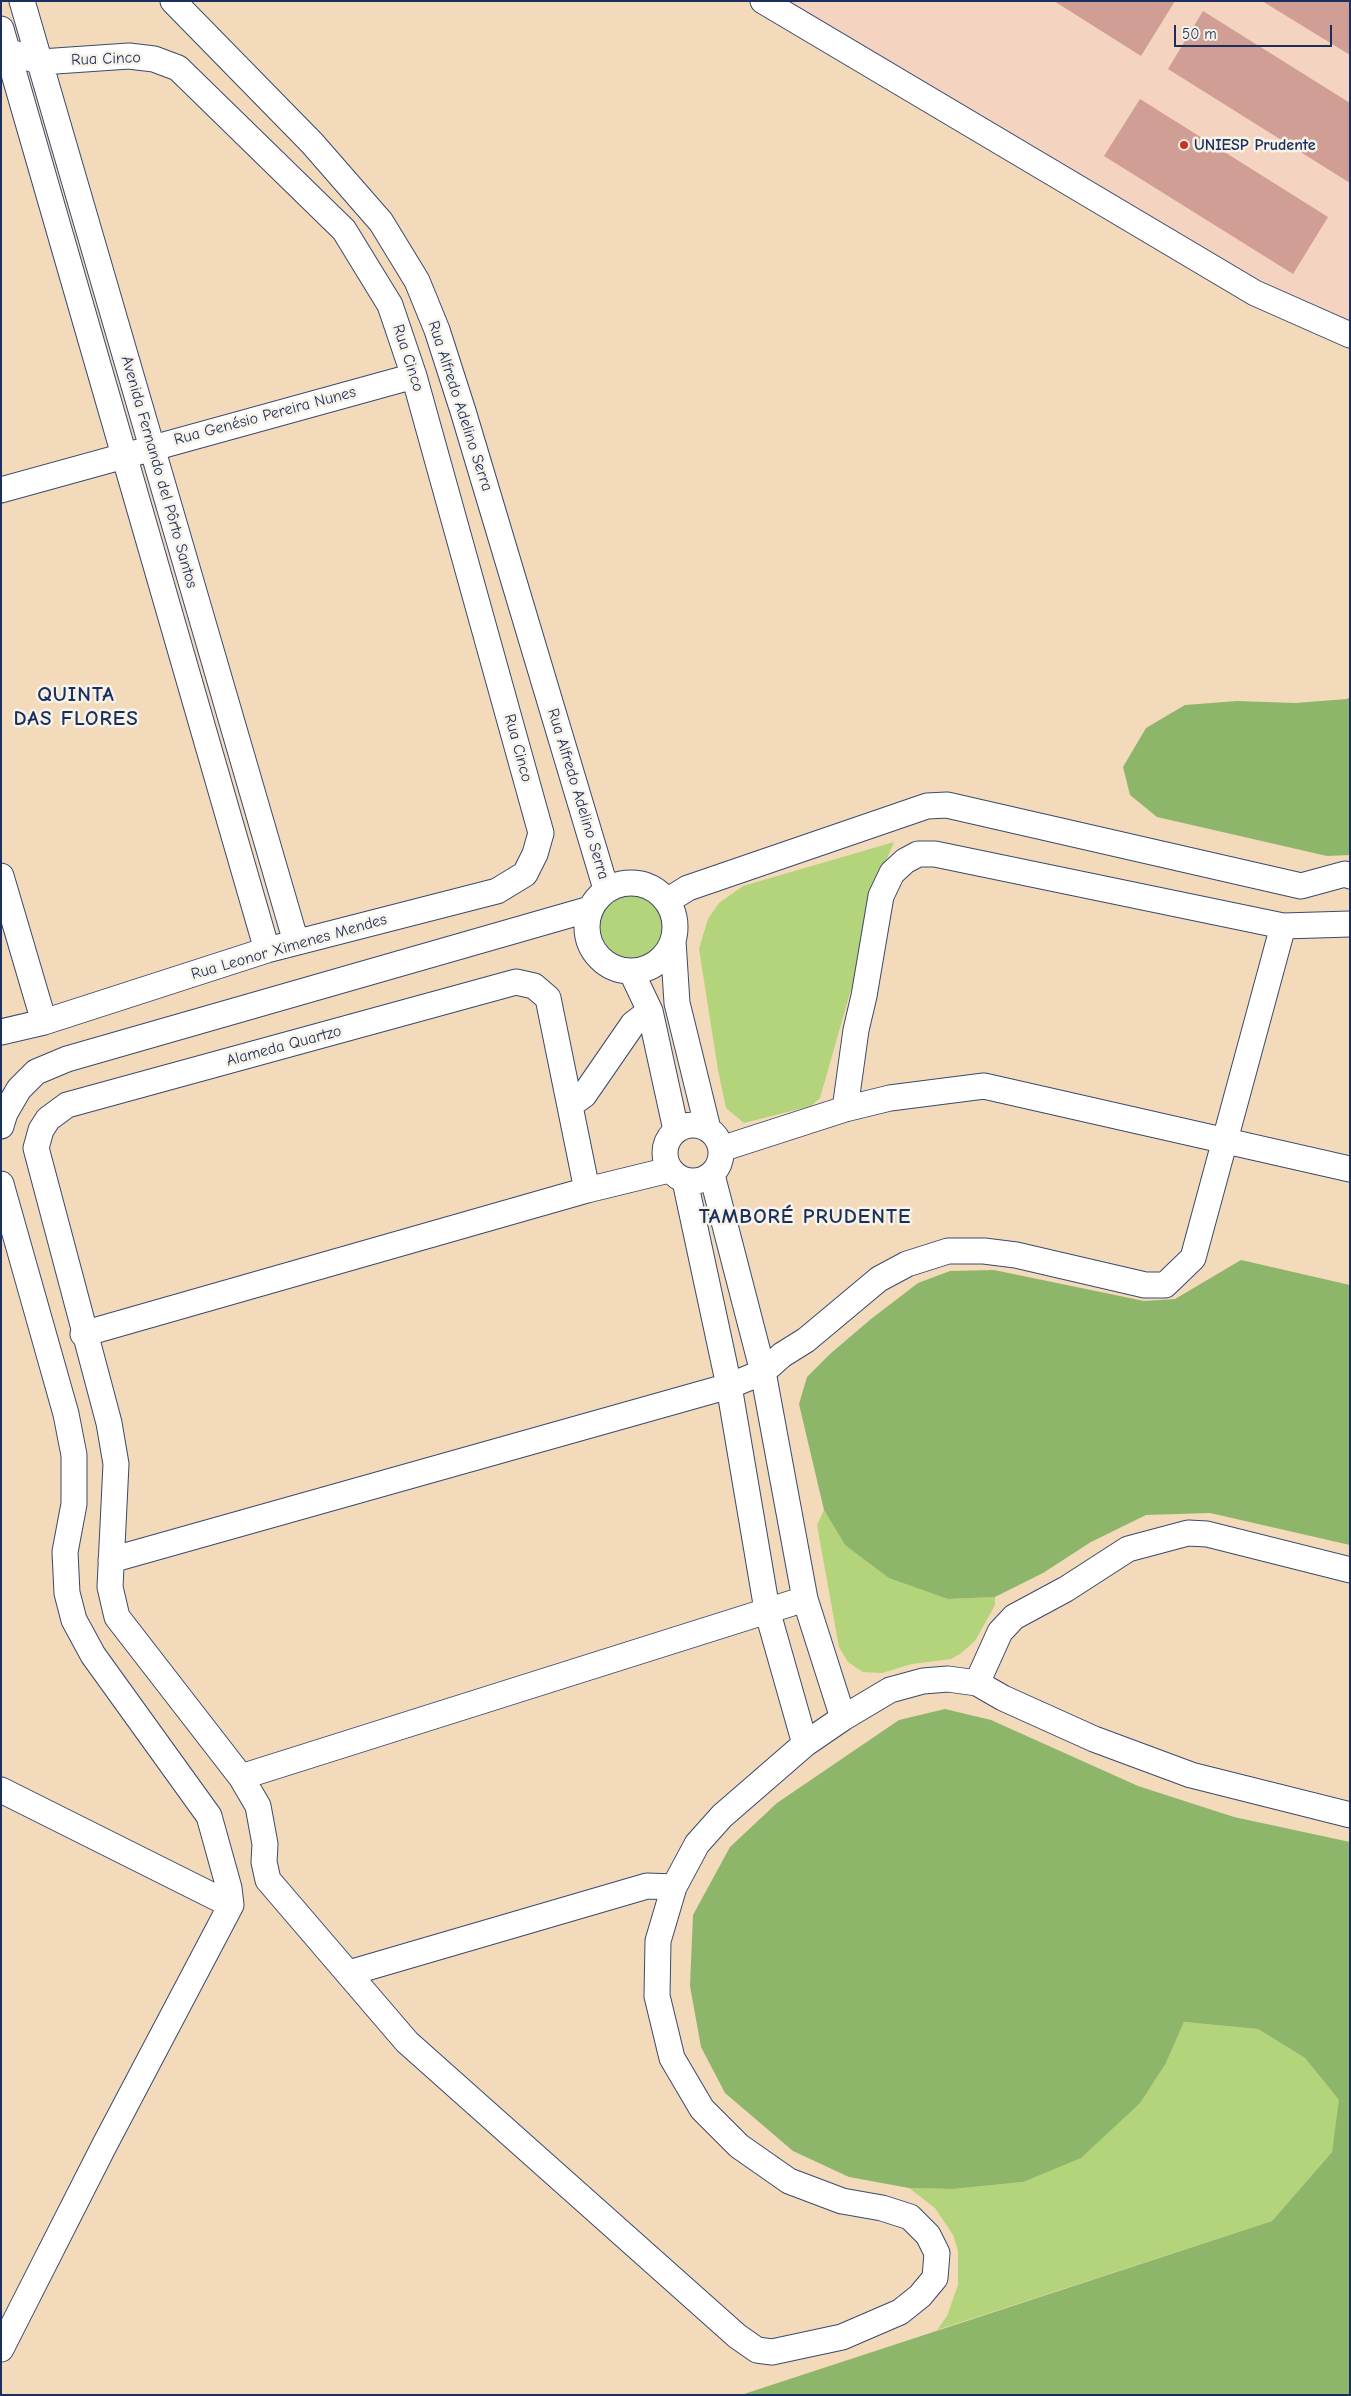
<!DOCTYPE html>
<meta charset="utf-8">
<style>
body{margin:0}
#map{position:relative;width:1351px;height:2396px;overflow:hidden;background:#f2daba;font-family:"Comic Neue",sans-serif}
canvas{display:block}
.frame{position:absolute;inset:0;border:2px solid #1b2f5e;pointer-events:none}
.scale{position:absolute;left:1174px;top:25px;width:158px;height:22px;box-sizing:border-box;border:2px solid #1b2f5e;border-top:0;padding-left:6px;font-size:15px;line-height:18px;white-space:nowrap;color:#1b2f5e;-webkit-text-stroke:4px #f7f3e8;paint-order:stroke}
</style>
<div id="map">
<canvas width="1351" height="2396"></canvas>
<div class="frame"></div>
<div class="scale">50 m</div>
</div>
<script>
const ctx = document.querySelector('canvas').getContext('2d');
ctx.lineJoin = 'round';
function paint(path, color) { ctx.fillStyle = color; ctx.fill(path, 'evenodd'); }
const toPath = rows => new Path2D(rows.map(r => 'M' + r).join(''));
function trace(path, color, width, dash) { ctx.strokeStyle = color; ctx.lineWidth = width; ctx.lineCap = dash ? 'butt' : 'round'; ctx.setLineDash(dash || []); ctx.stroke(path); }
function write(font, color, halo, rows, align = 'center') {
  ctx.font = font + ' "Comic Neue",sans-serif'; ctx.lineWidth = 5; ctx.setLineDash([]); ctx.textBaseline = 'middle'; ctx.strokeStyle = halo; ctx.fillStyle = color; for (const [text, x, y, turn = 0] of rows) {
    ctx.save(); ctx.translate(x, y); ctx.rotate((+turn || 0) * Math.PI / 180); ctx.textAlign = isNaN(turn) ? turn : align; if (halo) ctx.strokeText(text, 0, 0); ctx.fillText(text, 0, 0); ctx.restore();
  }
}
const built = toPath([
 [777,1,1350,1,1350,329,1260,288]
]);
const green = toPath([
 [894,842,878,880,854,979,820,1098,811,1106,744,1123,726,1108,718,1070,699,949,708,919,719,903,743,886],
 '596 927a35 35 0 1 1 70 0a35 35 0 1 1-70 0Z',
 [824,1510,845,1545,948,1599,995,1597,995,1605,975,1641,960,1654,951,1659,912,1664,882,1673,863,1672,848,1662,839,1647,817,1525],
 [1184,2022,1258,2029,1305,2058,1340,2101,1332,2152,1272,2221,937,2330,947,2316,958,2285,958,2251,953,2235,935,2208,909,2188,953,2189,1023,2182,1166,2063]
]);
const forest = toPath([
 [1350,697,1350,855,1327,856,1157,817,1130,795,1123,767,1146,728,1185,705,1237,701,1295,703,1347,699],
 [1241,1260,1350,1285,1350,1545,1210,1513,1146,1515,1091,1542,1043,1573,995,1597,948,1599,889,1578,845,1545,824,1510,799,1404,807,1377,830,1354,871,1319,918,1283,950,1271,994,1270,1144,1301,1175,1299],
 [945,1709,991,1720,1138,1786,1234,1817,1350,1842,1350,2395,741,2395,1272,2221,1332,2152,1339,2100,1305,2058,1258,2029,1184,2022,1166,2063,1140,2103,1081,2158,1023,2182,953,2189,909,2188,849,2177,793,2151,725,2093,701,2047,690,1986,693,1915,730,1847,777,1803,899,1720]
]);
const building = toPath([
 [1054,1,1175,1,1141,56],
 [1262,1,1350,1,1350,55],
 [1203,11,1350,103,1350,183,1168,69],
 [1140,99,1328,217,1293,274,1104,156]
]);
const minor = toPath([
 [22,1,296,942],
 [173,1,312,143,381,222,417,281,437,330,463,411,606,889],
 [763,1,1255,293,1350,335],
 [1,29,267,950],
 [1,49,41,62,129,56,154,59,178,68,344,230,390,305,414,376,541,833,535,854,525,874,497,891,267,950,44,1022,1,1032],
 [1,490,414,376],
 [1,876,44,1022],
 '587 927a44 44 0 1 1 88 0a44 44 0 1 1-88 0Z',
 [667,901,688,888,927,806,947,805,1301,886,1345,874,1350,876],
 [673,941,677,1003,708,1129],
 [631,971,650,1011,676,1130],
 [570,1105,584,1095,633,1024,650,1011],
 [845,1109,856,1030,864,996,881,896,892,873,905,861,918,854,935,854,1283,926,1350,924],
 '665 1153a28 28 0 1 1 56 0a28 28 0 1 1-56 0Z',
 [1,1126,5,1113,19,1089,36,1072,67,1059,590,909],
 [721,1149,845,1109,890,1098,984,1086,1350,1169],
 [685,1181,729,1386,767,1610,805,1744,843,1718,805,1599,763,1372,712,1175],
 [1,1184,66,1414,74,1455,74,1504,65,1552,67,1593,74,1620,93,1655,209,1816,229,1888,231,1905,104,2146,1,2349],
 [587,1190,548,998,534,986,516,982,67,1105,48,1119,41,1130,36,1148,109,1423,116,1464,110,1587,117,1617,241,1777,258,1806,265,1844,264,1862,268,1880,407,2042,737,2336,757,2350,772,2352,842,2337,900,2312,920,2296,935,2278,937,2253,928,2235,910,2217,882,2208,842,2201,789,2181,739,2146,702,2109,672,2058,657,1996,658,1941,674,1887,697,1844,722,1816,805,1744],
 [83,1334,587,1190,669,1170],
 [111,1560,729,1386,763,1372,782,1355,806,1340,879,1279,907,1264,948,1251,984,1251,1016,1255,1145,1285,1165,1285,1193,1258,1283,926],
 [977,1683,1003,1698,1094,1739,1191,1775,1350,1815],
 [843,1718,890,1690,923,1681,948,1679,977,1683,1000,1632,1014,1617,1066,1589,1128,1549,1188,1533,1207,1534,1350,1570],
 [241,1777,805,1599],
 [1,1790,231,1905],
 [349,1973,647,1886,674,1887]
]);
const markers = [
 [1184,145,5,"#c8321e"]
];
const streetNames = [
 ["Rua Cinco",106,59,-2],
 ["Rua Cinco",408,358,72],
 ["Rua Alfredo Adelino Serra",460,406,72],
 ["Rua Genésio Pereira Nunes",265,416,-15],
 ["Avenida Fernando del Pôrto Santos",159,472,74],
 ["Rua Cinco",518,748,75],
 ["Rua Alfredo Adelino Serra",578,794,73],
 ["Rua Leonor Ximenes Mendes",289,947,-16],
 ["Alameda Quartzo",284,1046,-15]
];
const poiNames = [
 ["UNIESP Prudente",1194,145]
];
const districtNames = [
 ["QUINTA",76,695],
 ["DAS FLORES",76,719],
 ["TAMBORÉ PRUDENTE",805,1217]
];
paint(built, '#f4d3c0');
paint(green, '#b3d47b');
paint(forest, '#8eb66b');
paint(building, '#d09e94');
trace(minor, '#3b496c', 27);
trace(minor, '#fff', 25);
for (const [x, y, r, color] of markers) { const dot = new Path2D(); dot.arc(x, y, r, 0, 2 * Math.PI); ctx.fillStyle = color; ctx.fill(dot); trace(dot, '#f7f3e8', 2); }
write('16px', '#1b2f5e', '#f7f3e8', streetNames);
write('bold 16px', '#1b2f5e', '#f7f3e8', poiNames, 'left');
ctx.letterSpacing = '1px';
write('bold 21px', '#1b2f5e', '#f7f3e8', districtNames);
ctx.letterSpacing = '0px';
</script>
